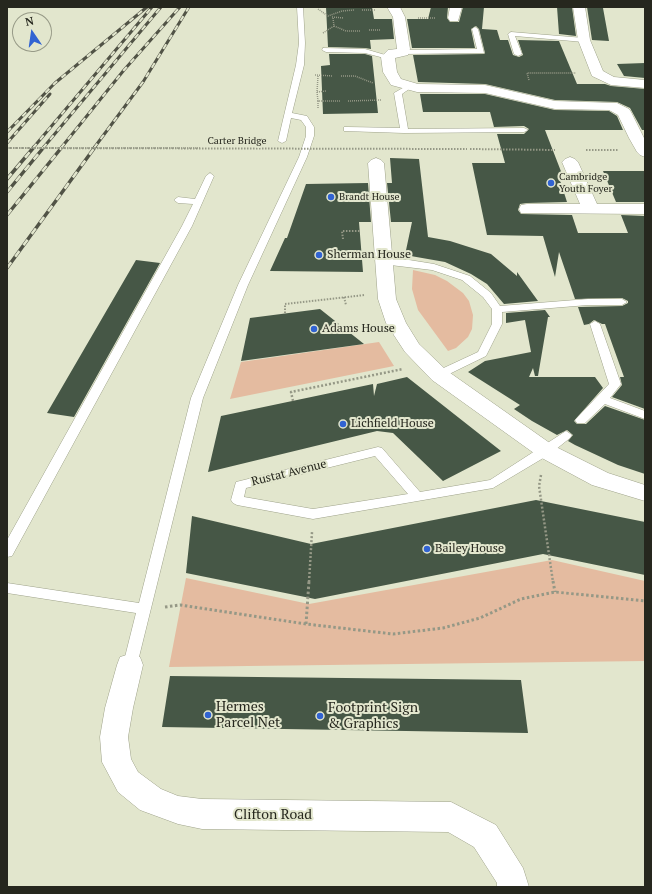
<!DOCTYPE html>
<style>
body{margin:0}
#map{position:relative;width:652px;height:894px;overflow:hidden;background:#e2e6cd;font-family:"PT Serif",serif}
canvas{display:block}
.frame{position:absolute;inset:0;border:8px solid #26271e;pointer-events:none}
.north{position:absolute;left:12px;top:12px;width:40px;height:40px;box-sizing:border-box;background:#e2e6cd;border:1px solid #979a87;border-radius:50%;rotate:347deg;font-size:11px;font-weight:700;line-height:16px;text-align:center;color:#26271e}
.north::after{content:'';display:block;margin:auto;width:14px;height:18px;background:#3163d2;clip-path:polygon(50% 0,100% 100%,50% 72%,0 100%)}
</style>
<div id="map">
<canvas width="652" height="894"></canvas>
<div class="frame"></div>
<div class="north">N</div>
</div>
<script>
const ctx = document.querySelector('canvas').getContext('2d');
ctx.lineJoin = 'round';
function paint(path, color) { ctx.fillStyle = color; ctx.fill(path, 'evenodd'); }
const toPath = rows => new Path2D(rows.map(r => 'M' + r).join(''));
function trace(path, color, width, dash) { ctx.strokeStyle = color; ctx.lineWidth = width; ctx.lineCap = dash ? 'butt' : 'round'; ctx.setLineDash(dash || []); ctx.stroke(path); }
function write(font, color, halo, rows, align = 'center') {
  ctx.font = font + ' "PT Serif",serif'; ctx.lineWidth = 4; ctx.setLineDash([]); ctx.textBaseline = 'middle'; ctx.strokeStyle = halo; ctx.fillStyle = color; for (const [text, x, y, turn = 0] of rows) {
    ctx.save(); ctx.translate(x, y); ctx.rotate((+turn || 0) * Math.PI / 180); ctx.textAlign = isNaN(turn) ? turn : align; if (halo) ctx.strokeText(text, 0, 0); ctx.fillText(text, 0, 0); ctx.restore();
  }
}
const green = toPath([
 [413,270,435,275,447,281,463,293,469,301,473,315,472,329,468,337,456,348,448,351,418,310,412,289],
 [379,342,394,366,230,399,241,362],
 [552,560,645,581,645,661,169,667,186,578,309,604]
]);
const building = toPath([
 [326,7,372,7,374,19,392,19,394,39,370,40,371,49,365,48,328,47],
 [431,7,448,7,447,18,450,22,459,22,463,7,484,7,482,29,497,30,500,40,508,40,513,55,519,57,523,55,518,40,559,41,577,84,605,84,611,86,645,89,645,130,642,130,630,108,617,102,555,100,485,84,418,82,413,55,484,54,485,53,479,29,476,26,471,29,475,48,412,48,407,19,428,19],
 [557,7,572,7,576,36,559,34],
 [587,7,603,8,609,41,592,40],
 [329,54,365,54,372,56,378,113,323,114,321,66,330,65],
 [645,63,645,78,624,76,617,64],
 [420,94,485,94,555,110,609,111,617,116,623,130,545,130,562,174,558,174,567,202,527,203,520,204,518,210,521,214,572,215,578,233,628,233,621,215,645,216,645,409,612,397,622,385,620,377,624,377,605,324,602,324,594,320,589,324,584,325,578,307,622,306,628,303,628,301,622,298,575,299,559,252,555,277,543,236,487,235,472,163,505,163,497,134,524,134,529,129,524,126,494,127,490,112,423,112],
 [390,158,419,159,428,237,450,241,491,254,517,276,517,272,538,301,504,304,487,284,471,274,445,262,405,255,412,222,391,222,387,183,392,183],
 [603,171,645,171,645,202,616,202],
 [368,183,371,222,359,222,363,272,270,271,285,238,287,238,306,184],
 [136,260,160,263,74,417,47,413],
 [320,309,364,344,241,361,250,318],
 [545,310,550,317,548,317,538,376,535,376,533,368,529,377,595,377,603,388,574,421,577,424,586,424,605,406,645,420,645,474,618,465,575,445,568,441,573,435,567,430,557,435,532,421,514,409,520,405,468,372,485,361,531,352,525,320,506,323,506,313],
 [407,377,501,451,443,481,393,433,377,431,208,472,221,416,373,384,374,396,377,384],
 [536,500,645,522,645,575,543,554,315,599,186,573,192,516,311,544],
 [170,676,521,680,528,733,162,727]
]);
const pathFar3 = toPath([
 [318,9,328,16,342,11,354,10],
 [362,10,375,10],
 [332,17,344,18],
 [333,18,334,26,346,31,360,31],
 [418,18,435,18],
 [369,30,381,30],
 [323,33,334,26],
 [315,75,333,76],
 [318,76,317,92,326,91],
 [341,76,355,76,373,83],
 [529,80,527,73,576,73],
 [317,92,318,101,340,101],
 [318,101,318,109],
 [348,101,382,100]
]);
const pathFar2 = toPath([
 [470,149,555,150],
 [586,150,619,150],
 [343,239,342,231,360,231],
 [344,297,346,305],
 [285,313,285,304,365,295]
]);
const pathFar1 = toPath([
 [293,401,291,392,403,369],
 [541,475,539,486,553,582],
 [309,582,312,532]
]);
const path = toPath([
 [553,581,555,592],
 [165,607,180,605,306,624,393,634,443,628,480,618,521,599,555,592,645,601],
 [306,624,309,581]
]);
const lane = toPath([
 [297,7,303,7,305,43,304,65,292,113,307,116,314,127,314,136,307,157,248,285,203,398,137,665,135,669,130,671,125,669,123,665,136,613,7,593,7,583,139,603,191,398,238,285,299,157,306,136,306,127,301,120,291,118,286,141,282,143,278,141,296,65,299,43,297,7],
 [475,27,478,29,484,53,403,54,399,52,403,50,477,49,472,29,475,27],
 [511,32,584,38,587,40,584,42,515,36,522,54,518,56,514,54,508,34,511,32],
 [323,48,365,49,392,57,388,59,365,53,326,52,322,50,323,48],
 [408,85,412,87,402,94,408,129,524,128,528,130,524,132,404,133,344,131,344,127,347,127,400,128,394,93,408,85],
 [210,173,214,176,192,226,12,556,7,557,7,540,182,226,193,204,178,203,174,200,178,197,195,199,206,176,210,173],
 [385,259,409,260,434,264,470,276,491,293,500,306,588,299,622,299,627,302,622,305,588,305,502,312,502,324,486,356,439,379,433,375,435,372,478,352,492,324,492,309,483,297,462,280,432,270,382,264,380,262,382,260,385,259],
 [595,321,600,324,621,384,610,398,645,411,645,419,605,404,585,423,577,423,575,420,609,384,590,324,595,321],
 [566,431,572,435,570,438,550,454,493,488,313,519,237,505,233,503,231,500,236,482,378,447,382,448,420,492,490,480,566,431],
 [375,456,408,494,313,509,244,497,246,488,375,456]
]);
const street = toPath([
 [387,7,400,7,405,17,410,49,408,55,395,58,397,72,401,79,418,84,485,85,555,101,617,103,629,109,631,112,645,140,645,157,640,155,637,152,629,138,618,115,609,110,555,109,485,93,417,92,391,85,383,72,381,57,388,50,397,49,393,17,387,7],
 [450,7,462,7,458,21,450,21,448,18,450,7],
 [573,7,585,7,590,40,603,71,614,77,645,80,645,88,611,85,592,76,578,40,573,7],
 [570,157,575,159,578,162,597,204,645,204,645,214,521,213,519,209,521,205,527,204,580,204,562,162,565,159,570,157],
 [376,158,381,160,384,163,396,299,406,323,419,344,446,370,554,446,608,473,645,485,645,501,592,485,538,456,432,380,405,352,386,323,378,299,368,163,371,160,376,158],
 [130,654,140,657,143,665,133,708,128,737,131,759,138,772,161,789,178,796,202,799,451,802,496,825,523,868,529,887,497,887,497,883,474,847,448,832,202,829,178,824,140,810,118,792,102,762,100,737,105,708,117,665,120,657,130,654]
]);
const railFar1 = toPath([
 [7,132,55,83,147,7],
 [7,143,50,94],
 [33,148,152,7],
 [43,148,161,7],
 [61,148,124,70,180,7],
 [94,148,143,82,189,7]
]);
const rail = toPath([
 [7,179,34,147],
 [7,192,44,147],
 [7,215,62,147],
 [7,268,95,147]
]);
const pathBridgeFar1 = toPath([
 [7,148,201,148]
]);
const pathBridge = toPath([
 [7,148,467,149]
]);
const markers = [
 [551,183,4,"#3163d2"],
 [331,197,4,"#3163d2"],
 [319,255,4,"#3163d2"],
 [314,329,4,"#3163d2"],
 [343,424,4,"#3163d2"],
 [427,549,4,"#3163d2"],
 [208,715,4,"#3163d2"],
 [320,716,4,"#3163d2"]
];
const farStreetnames = [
 ["Carter Bridge",237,141]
];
const farPoinames = [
 ["Cambridge",559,177],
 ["Youth Foyer",559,189],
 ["Brandt House",339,197]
];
const poiNames = [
 ["Sherman House",327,255],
 ["Adams House",322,329],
 ["Lichfield House",351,424],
 ["Bailey House",435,549]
];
const streetNames = [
 ["Rustat Avenue",289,473,-14]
];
const nearPoinames = [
 ["Hermes",216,707],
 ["Parcel Net",216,723],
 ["Footprint Sign",328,708],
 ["& Graphics",328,724]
];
const nearStreetnames = [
 ["Clifton Road",273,815]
];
paint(green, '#e4bba0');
paint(building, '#465746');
trace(lane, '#9ea28a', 1);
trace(street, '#9ea28a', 1);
trace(pathFar3, '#959886', 1.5, [1, 1]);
trace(pathFar2, '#959886', 2, [1.5, 1.5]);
trace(pathFar1, '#959886', 2.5, [2, 2]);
trace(path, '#959886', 3, [2.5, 2.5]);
paint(lane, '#fff');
paint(street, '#fff');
trace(railFar1, '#515346', 3);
trace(rail, '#515346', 3.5);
trace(railFar1, '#e2e6cd', 2, [5.5]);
trace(rail, '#e2e6cd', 2.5, [7]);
trace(pathBridgeFar1, '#959886', 1.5, [1, 1]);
trace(pathBridge, '#959886', 2, [1.5, 1.5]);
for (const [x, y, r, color] of markers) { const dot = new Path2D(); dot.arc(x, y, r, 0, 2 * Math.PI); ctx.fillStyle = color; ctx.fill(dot); trace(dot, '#e2e6cd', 1.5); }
write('10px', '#26271e', '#e2e6cd', farStreetnames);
write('10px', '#26271e', '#e2e6cd', farPoinames, 'left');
write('12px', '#26271e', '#e2e6cd', poiNames, 'left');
write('12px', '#26271e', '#e2e6cd', streetNames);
write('14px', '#26271e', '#e2e6cd', nearPoinames, 'left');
write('14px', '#26271e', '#e2e6cd', nearStreetnames);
</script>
